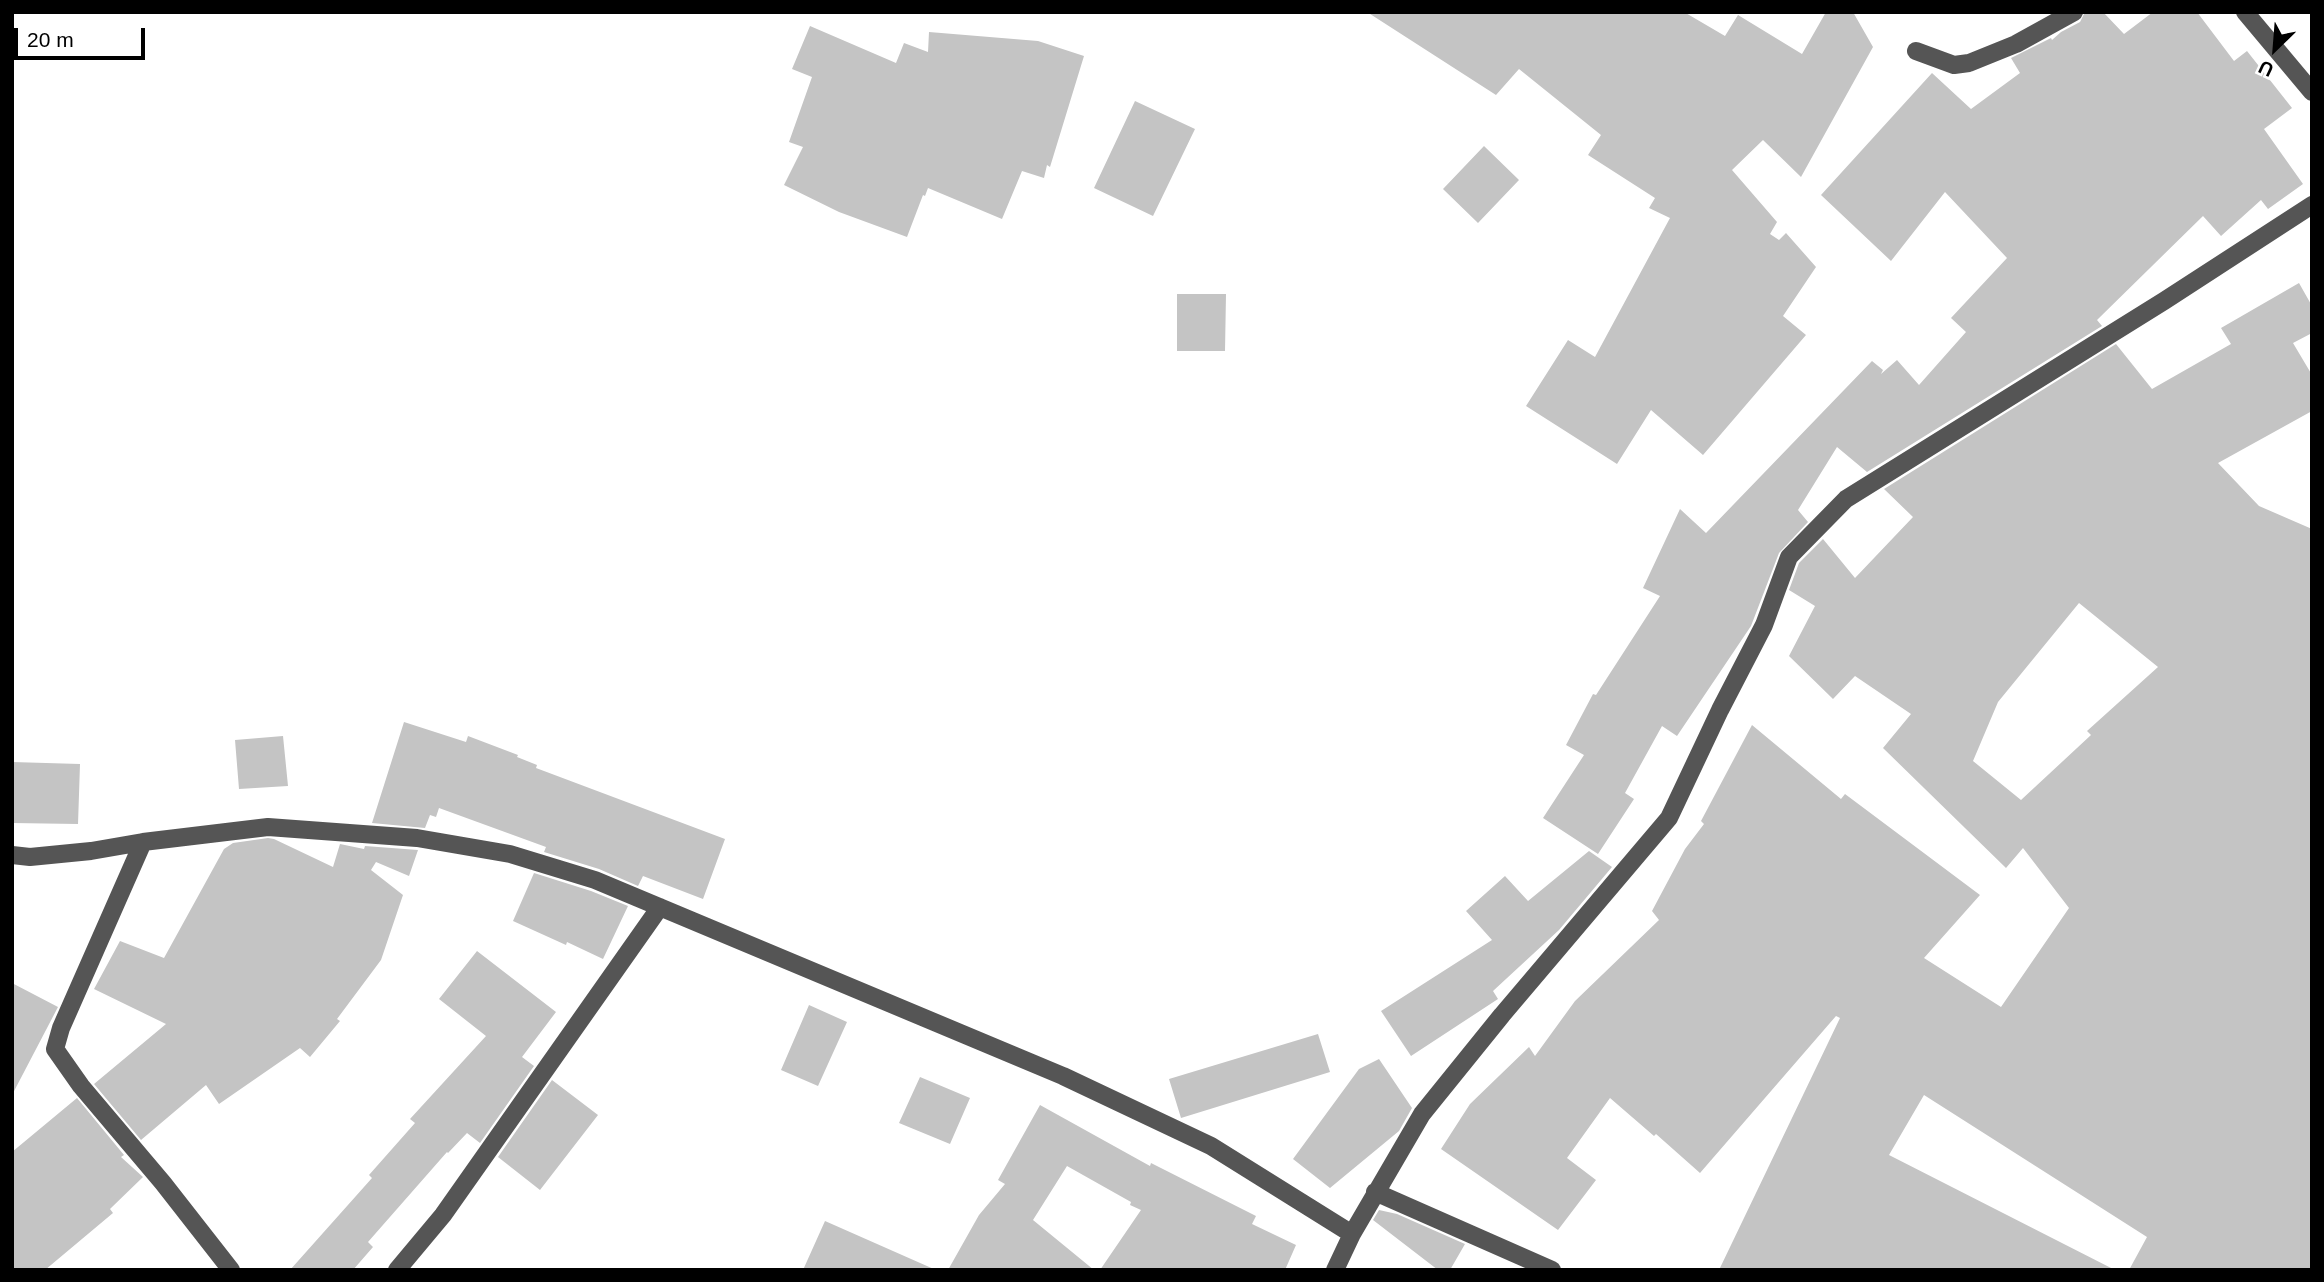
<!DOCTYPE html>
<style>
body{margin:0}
#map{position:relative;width:2324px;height:1282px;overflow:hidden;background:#fff;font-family:Arial,sans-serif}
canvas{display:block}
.frame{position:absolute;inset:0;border:14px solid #000;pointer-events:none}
.north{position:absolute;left:2240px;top:14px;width:70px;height:70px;-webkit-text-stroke:5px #fff;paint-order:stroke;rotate:205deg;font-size:19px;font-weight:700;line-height:28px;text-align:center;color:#000}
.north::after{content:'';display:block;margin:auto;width:24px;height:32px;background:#000;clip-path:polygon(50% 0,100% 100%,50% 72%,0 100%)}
.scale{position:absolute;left:14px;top:28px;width:131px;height:32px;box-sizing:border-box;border:4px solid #000;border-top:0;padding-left:9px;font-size:21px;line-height:24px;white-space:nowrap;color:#000;-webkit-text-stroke:5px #fff;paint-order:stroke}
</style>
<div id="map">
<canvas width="2324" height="1282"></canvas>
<div class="frame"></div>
<div class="north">U</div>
<div class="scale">20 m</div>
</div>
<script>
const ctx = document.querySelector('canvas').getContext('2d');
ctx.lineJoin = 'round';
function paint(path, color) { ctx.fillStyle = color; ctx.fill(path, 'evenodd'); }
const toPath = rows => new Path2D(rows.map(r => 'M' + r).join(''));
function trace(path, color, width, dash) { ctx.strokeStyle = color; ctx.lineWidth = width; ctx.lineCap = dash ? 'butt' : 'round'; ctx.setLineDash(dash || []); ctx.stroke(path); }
const building = toPath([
 [1367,12,1684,12,1725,36,1738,15,1802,54,1826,12,1853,12,1873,47,1801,177,1763,140,1732,170,1777,222,1770,234,1779,240,1786,233,1816,267,1783,316,1806,335,1703,455,1651,410,1617,464,1526,406,1568,340,1595,357,1670,218,1649,208,1655,198,1588,155,1601,135,1519,69,1496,95],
 [2085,12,2103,12,2124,34,2153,12,2197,12,2234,61,2247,51,2292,108,2264,129,2303,184,2268,209,2261,200,2221,236,2203,216,2097,320,2102,326,1867,472,1837,447,1798,510,1808,522,1779,553,1751,626,1677,736,1662,726,1625,793,1634,799,1598,854,1543,818,1584,755,1566,745,1593,694,1596,695,1660,596,1643,588,1680,509,1706,533,1872,361,1883,370,1881,374,1897,360,1919,385,1966,332,1951,318,2007,258,1945,192,1891,261,1821,195,1932,73,1971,109,2020,73,2011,58,2051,38,2052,40,2061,32,2080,22],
 [810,26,896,63,904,43,928,52,929,32,1038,41,1084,56,1050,167,1047,165,1044,178,1022,171,1002,219,928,188,925,196,923,195,907,237,839,212,784,185,803,147,789,142,812,77,792,69],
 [1135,101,1195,129,1153,216,1094,188],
 [1484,146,1519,180,1478,223,1443,189],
 [2299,283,2312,306,2312,333,2293,343,2312,375,2312,411,2218,463,2259,506,2312,529,2312,1270,2129,1270,2147,1237,1924,1095,1889,1155,2115,1270,1719,1270,1840,1018,1836,1016,1700,1173,1656,1134,1654,1136,1610,1098,1567,1158,1596,1180,1558,1230,1441,1149,1470,1104,1529,1047,1535,1056,1575,1001,1659,920,1652,911,1685,849,1704,824,1701,821,1752,725,1841,799,1845,794,1980,895,1924,958,2001,1007,2069,908,2023,848,2006,868,1883,748,1911,714,1855,676,1833,699,1789,656,1815,606,1789,590,1799,563,1823,539,1855,578,1913,517,1884,489,2116,344,2152,389,2231,344,2221,328],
 [2079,603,2158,667,2087,731,2091,735,2021,800,1973,761,1998,702],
 [1177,294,1226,294,1225,351,1177,351],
 [404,722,466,742,468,736,518,755,517,757,537,765,536,768,725,839,703,899,643,876,638,886,599,869,544,852,546,847,439,808,436,817,430,815,425,828,372,823],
 [283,736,288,786,239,789,235,740],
 [12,762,80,764,78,824,12,823],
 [268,838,274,839,333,867,340,844,364,849,365,846,418,850,409,876,376,862,371,870,403,895,381,960,337,1019,340,1021,310,1057,300,1048,219,1104,206,1085,141,1140,94,1084,166,1024,94,989,120,941,164,958,224,849,233,843],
 [1589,851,1612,867,1559,930,1493,991,1498,999,1411,1056,1381,1011,1492,940,1466,911,1505,876,1528,901],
 [534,873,591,891,628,906,603,959,567,942,566,945,513,921],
 [477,951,556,1012,522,1057,534,1066,480,1143,467,1133,448,1153,447,1152,368,1242,373,1247,353,1270,290,1270,372,1178,369,1175,415,1123,410,1119,486,1036,439,999],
 [12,983,58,1007,12,1095],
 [809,1005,847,1022,818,1086,781,1070],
 [1318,1034,1330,1072,1181,1118,1169,1079],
 [1379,1059,1412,1108,1399,1131,1330,1188,1293,1159,1359,1069],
 [920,1077,970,1098,950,1144,899,1123],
 [552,1080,598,1115,540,1190,498,1157],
 [77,1098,124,1155,121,1157,143,1177,110,1209,113,1213,45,1270,12,1270,12,1152],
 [1040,1105,1150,1166,1151,1163,1256,1216,1252,1224,1296,1245,1285,1270,1100,1270,1141,1210,1130,1205,1131,1202,1067,1166,1033,1220,1094,1270,948,1270,979,1215,1005,1184,998,1180],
 [1379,1210,1397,1214,1465,1244,1450,1270,1438,1270,1373,1220],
 [825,1221,936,1270,803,1270]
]);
const minor = toPath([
 [2245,12,2312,92],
 [1916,51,1954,65,1969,63,2016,44,2074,12],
 [143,842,61,1028,55,1049,81,1086,163,1183,231,1270],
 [12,855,30,857,91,851,143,842,268,827,417,838,510,854,595,880,1063,1076,1211,1146,1352,1234,1422,1114,1502,1015,1669,818,1720,710,1764,625,1789,557,1846,499,2164,301,2312,205],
 [1375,1192,1552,1270],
 [397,1270,443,1215,660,907],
 [1335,1270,1352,1234]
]);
paint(building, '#c4c4c4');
trace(minor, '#555', 18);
</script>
